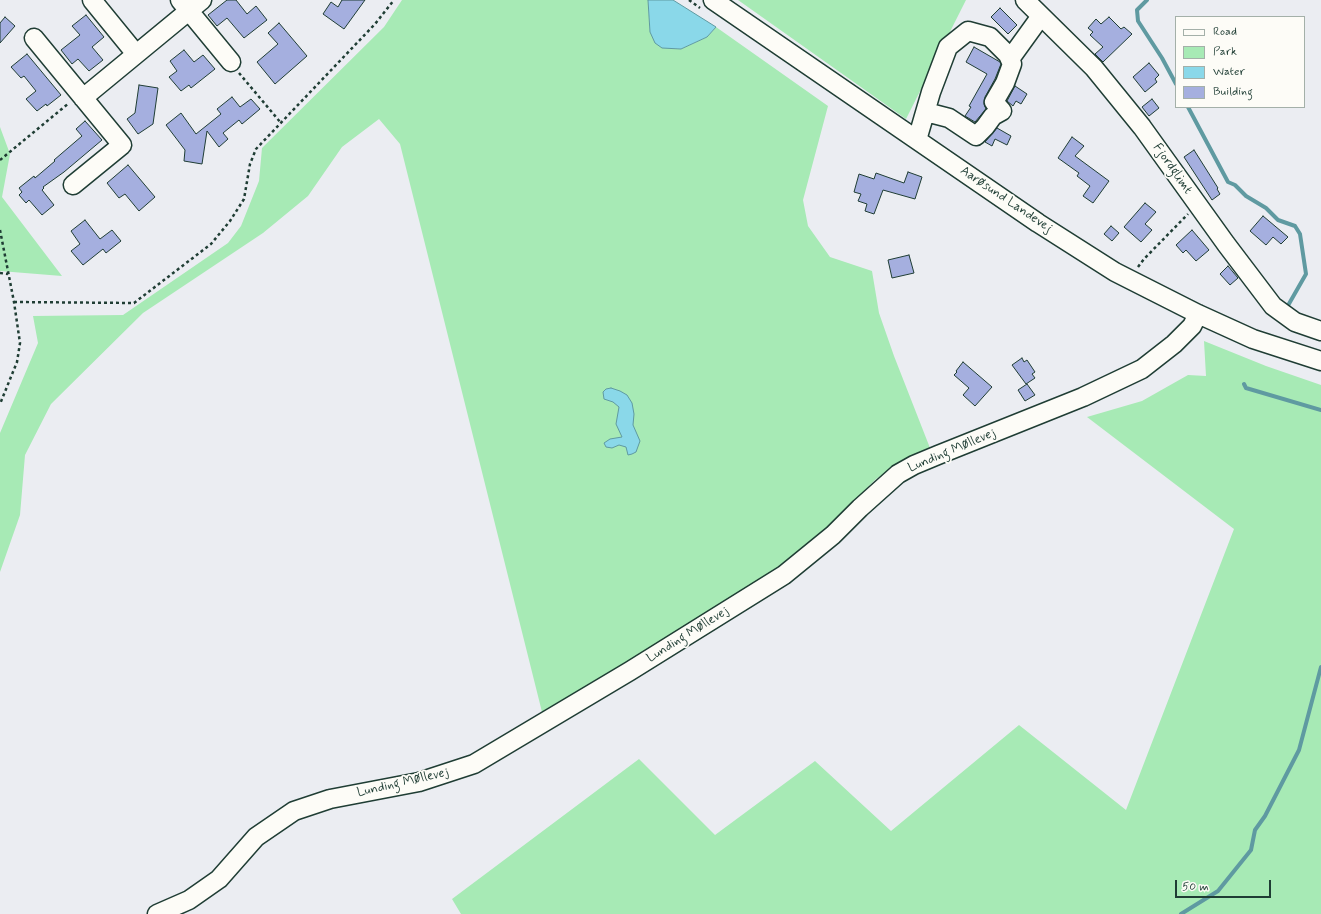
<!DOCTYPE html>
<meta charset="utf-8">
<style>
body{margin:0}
#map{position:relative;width:1321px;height:914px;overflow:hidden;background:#ebedf2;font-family:Mynerve,sans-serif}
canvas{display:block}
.legend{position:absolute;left:1175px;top:16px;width:130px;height:92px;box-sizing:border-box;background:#fdfcf7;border:1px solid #a4b0a9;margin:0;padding:5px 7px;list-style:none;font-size:12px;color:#1f3d34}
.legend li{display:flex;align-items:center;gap:8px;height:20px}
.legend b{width:20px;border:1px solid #a4b0a9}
.scale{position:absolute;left:1175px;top:880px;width:96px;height:18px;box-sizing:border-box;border:2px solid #1f3d34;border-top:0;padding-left:5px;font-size:12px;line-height:14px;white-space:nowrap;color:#1f3d34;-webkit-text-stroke:3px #fdfcf7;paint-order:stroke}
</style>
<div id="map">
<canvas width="1321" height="914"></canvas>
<ul class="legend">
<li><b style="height:5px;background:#fdfcf7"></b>Road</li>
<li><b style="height:11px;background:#a7eab5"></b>Park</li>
<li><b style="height:11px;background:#8ad8e9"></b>Water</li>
<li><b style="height:11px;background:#a5afdf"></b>Building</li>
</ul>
<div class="scale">50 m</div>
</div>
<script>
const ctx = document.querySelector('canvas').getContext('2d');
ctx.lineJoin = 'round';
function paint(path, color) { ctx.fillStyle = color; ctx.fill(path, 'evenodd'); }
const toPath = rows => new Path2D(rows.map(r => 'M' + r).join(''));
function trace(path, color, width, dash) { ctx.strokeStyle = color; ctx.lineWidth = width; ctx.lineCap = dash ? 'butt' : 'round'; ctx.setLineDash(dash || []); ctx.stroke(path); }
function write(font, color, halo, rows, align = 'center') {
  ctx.font = font + ' Mynerve,sans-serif'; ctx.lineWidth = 3.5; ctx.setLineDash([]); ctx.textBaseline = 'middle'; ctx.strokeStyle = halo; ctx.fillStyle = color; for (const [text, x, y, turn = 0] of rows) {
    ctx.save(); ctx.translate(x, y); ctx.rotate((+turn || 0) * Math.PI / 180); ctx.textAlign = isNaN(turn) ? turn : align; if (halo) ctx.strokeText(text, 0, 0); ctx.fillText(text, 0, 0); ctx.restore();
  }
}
const green = toPath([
 [402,0,648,0,650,32,672,48,681,49,707,37,716,27,828,106,803,200,808,226,830,257,872,271,879,313,894,356,930,448,906,459,876,479,850,505,831,525,812,541,776,568,705,616,542,712,400,144,379,119,342,147,308,196,263,233,143,313,51,404,25,455,20,515,0,572,0,433,38,343,33,316,123,315,228,243,241,226,259,181,262,148,384,27],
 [738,0,966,0,906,119],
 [0,127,10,154,2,197,62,276,0,271],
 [1204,341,1266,366,1321,385,1321,914,461,914,452,899,639,759,715,835,815,761,891,831,1019,725,1126,810,1234,529,1087,417,1142,401,1188,375,1206,376]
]);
const water = toPath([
 [648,0,673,0,716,27,707,37,681,49,662,48,655,43,650,32,648,0],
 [611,388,620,391,627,395,632,403,634,414,633,425,640,441,636,452,632,454,628,455,626,447,619,445,612,448,606,447,604,443,610,439,622,437,616,424,619,407,613,402,604,399,603,392,606,389,611,388]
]);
const stream = toPath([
 [1147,0,1137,10,1138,21,1162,58,1176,84],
 [1188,107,1228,182,1235,185,1246,196,1266,208,1278,220,1295,226,1300,234,1306,274,1286,309],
 [1244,384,1246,388,1321,410],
 [1181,914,1218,891,1251,850,1255,830,1265,816,1299,750,1321,667]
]);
const building = toPath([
 [227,0,236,0,247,14,256,6,267,20,244,38,227,18,217,26,208,15,227,0],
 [342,0,365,0,344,29,323,14,331,2,338,7,342,0],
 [1000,8,1017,25,1008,34,991,17,1000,8],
 [86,15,104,37,92,47,103,60,89,71,78,59,72,64,61,50,80,35,72,26,86,15],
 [5,17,15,26,0,43,0,23,5,17],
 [1109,17,1121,29,1124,27,1132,34,1103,62,1095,54,1103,47,1090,35,1093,32,1088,28,1096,19,1101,24,1109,17],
 [279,23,307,56,275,84,257,62,278,44,268,33,279,23],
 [974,47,1000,62,1001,64,995,79,985,97,984,104,986,109,975,122,965,116,971,107,969,106,987,74,966,62,974,47],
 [184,50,194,62,203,55,215,69,191,88,189,85,181,91,169,77,177,71,170,61,184,50],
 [27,54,61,95,47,106,46,104,37,111,26,99,36,91,24,76,21,78,11,67,27,54],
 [1149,63,1159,75,1155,79,1157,82,1145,92,1133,77,1149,63],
 [139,85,158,88,153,124,138,134,127,119,135,113,139,85],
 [1015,86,1027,94,1021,104,1016,101,1013,106,1007,101,1015,86],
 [232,97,240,107,251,99,260,109,242,124,239,120,223,133,228,139,219,147,207,131,202,164,184,161,185,150,166,125,181,113,196,134,221,114,217,109,232,97],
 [1152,99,1159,108,1149,116,1142,107,1152,99],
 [85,121,102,140,64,172,43,187,44,188,42,190,54,205,42,215,29,200,26,203,19,195,22,192,19,188,34,176,35,178,55,161,54,160,82,136,76,129,85,121],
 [997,128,1011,136,1007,145,995,139,992,146,985,142,997,128],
 [1072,137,1084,146,1075,156,1109,181,1093,203,1083,196,1090,186,1077,176,1079,173,1058,158,1072,137],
 [1194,150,1218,188,1217,189,1220,194,1212,200,1184,157,1194,150],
 [128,165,155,197,139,211,125,194,119,198,107,183,128,165],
 [908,172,922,177,915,199,883,190,874,214,865,211,867,204,858,201,861,194,854,192,859,174,874,179,876,173,904,183,908,172],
 [1145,203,1156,212,1145,224,1152,230,1141,242,1124,227,1145,203],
 [1263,216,1288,237,1281,244,1273,237,1266,245,1250,231,1263,216],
 [85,220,100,239,112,230,121,241,106,253,103,249,83,265,71,251,80,244,71,231,85,220],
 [1111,226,1119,233,1112,241,1104,234,1111,226],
 [1192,230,1209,250,1196,261,1186,250,1183,253,1176,245,1192,230],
 [909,255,914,273,892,278,888,260,909,255],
 [1228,266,1238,278,1230,285,1220,274,1228,266],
 [1022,358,1024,362,1027,360,1035,372,1032,374,1035,378,1026,384,1012,365,1022,358],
 [963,362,992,387,975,406,963,395,969,388,954,375,957,372,956,371,963,362],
 [1027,384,1035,395,1025,401,1018,390,1027,384]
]);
const path = toPath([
 [689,0,700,8],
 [239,73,281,123],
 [0,160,69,103],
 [0,230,14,302,20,343,17,362,0,404],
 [1138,267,1144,259,1188,214],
 [0,273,8,274],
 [14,302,134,303,211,244,230,221,244,199,250,164,256,149,375,24,394,0]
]);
const minor = toPath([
 [92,0,136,54],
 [180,0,231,62],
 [713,0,1038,223,1115,272,1198,314,1253,339,1321,361],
 [1025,0,1094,68,1142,127,1226,244,1273,306,1295,322,1321,331],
 [34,38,122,145,73,185],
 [1010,59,1041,16],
 [83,98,202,0],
 [917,140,931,92,948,47,968,31,990,37,1008,55,1012,64,1005,83,994,102,1002,111,993,116,985,127,976,136,949,118,926,112],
 [157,914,189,900,219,879,256,837,294,811,330,799,419,782,474,764,630,671,784,575,833,535,860,508,898,474,914,465,938,455,1083,397,1142,369,1174,344,1192,326,1198,314]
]);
const streetNames = [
 ["Fjordglimt",1172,169,55],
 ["Aarøsund Landevej",1006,200,34],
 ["Lunding Møllevej",952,451,-23],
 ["Lunding Møllevej",688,635,-32],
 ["Lunding Møllevej",403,783,-13]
];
paint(green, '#a7eab5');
paint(water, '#8ad8e9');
trace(water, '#5f9aa1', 1);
trace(stream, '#5f9aa1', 4);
paint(building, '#a5afdf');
trace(building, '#1f3d34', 1);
trace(minor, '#1f3d34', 21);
trace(path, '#1f3d34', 2.5, [3, 3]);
trace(minor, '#fdfcf7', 18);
write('13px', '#1f3d34', '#fdfcf7', streetNames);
</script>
